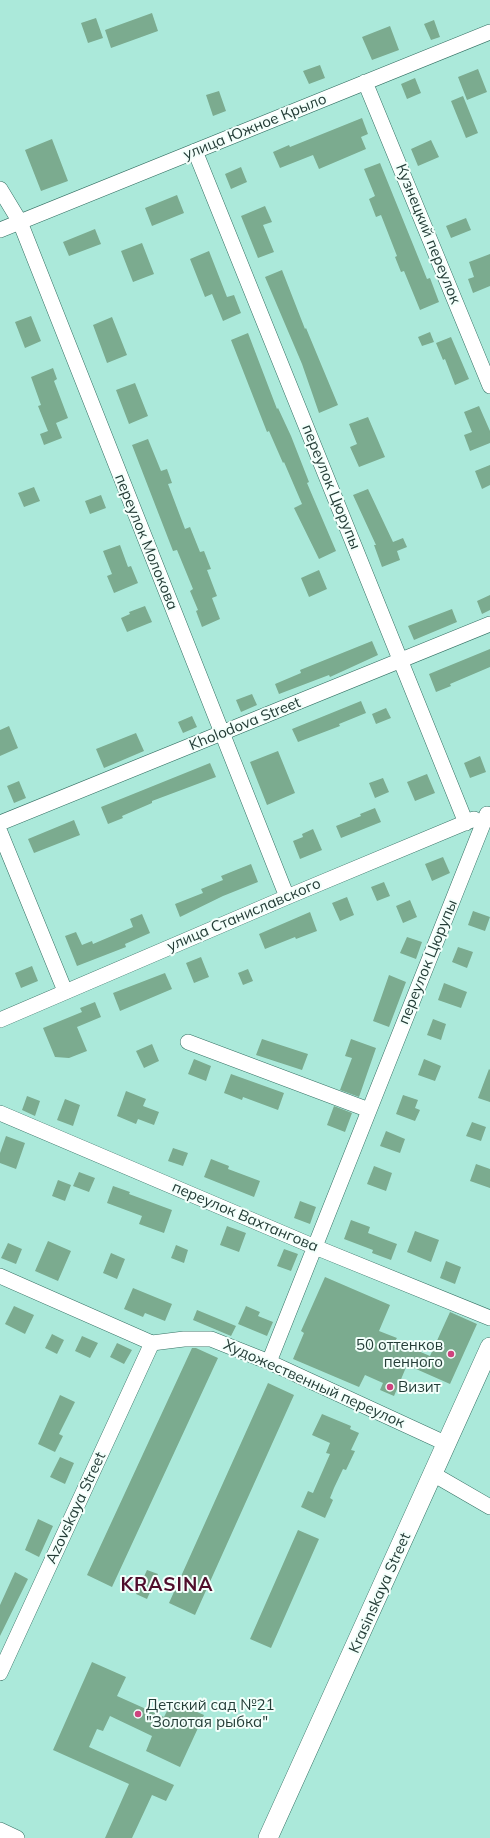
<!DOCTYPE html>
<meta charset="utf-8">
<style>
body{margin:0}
canvas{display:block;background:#abe9da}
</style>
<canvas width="490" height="1838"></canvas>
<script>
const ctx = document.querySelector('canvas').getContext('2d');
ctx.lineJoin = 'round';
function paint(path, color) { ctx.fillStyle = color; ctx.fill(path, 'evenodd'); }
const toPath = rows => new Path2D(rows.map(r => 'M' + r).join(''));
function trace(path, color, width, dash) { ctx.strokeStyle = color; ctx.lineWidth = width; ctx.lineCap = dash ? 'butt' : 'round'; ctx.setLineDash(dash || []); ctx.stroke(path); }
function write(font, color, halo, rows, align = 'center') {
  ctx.font = font + ' Mulish,sans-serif'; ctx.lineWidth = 4; ctx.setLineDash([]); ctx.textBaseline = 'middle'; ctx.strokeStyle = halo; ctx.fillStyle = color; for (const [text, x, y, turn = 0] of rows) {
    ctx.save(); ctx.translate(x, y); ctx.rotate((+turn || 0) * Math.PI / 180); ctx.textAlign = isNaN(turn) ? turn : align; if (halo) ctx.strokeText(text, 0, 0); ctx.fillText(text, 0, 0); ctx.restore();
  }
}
const building = toPath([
 [152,13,158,31,111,48,105,30],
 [96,18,103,38,88,43,81,23],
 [434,20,440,37,431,40,424,24],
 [390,26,399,50,372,60,362,37],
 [320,65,325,78,309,84,303,71],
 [478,69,487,92,467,100,458,77],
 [415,78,421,93,407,99,401,84],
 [219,91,226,111,213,116,206,95],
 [463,96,478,133,466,138,451,101],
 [362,118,368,134,361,137,366,149,319,169,313,155,280,168,273,152,289,145,290,147],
 [52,139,68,181,41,191,25,150],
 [431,140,439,157,418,166,411,149],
 [380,163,427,279,430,278,439,302,420,310,404,271,401,272,395,257,397,256,381,215,376,217,369,199,375,196,364,169],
 [241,167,247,182,231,189,225,174],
 [177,195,184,213,152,226,145,208],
 [265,206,272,222,263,225,274,252,258,258,241,216],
 [466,218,471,230,451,238,446,226],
 [95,229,101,244,69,256,63,242],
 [142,243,154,274,133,282,121,251],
 [209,251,227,297,234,295,241,313,223,321,212,294,205,297,190,259],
 [490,254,490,286,473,293,468,279,474,277,469,262],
 [282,270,305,329,306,328,338,405,319,413,302,364,265,277],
 [31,316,41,341,25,348,15,322],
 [112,317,127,355,107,363,93,325],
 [430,332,434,342,422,346,418,337],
 [248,333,277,409,278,408,291,436,309,482,307,483,336,551,319,559,294,508,302,504,284,462,283,463,269,431,267,432,231,340],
 [451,337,469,379,455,385,445,359,443,360,436,343],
 [53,368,57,379,54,381,68,418,56,423,62,438,44,445,40,434,48,431,38,406,41,405,31,377],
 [135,383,148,416,129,424,116,390],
 [479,406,490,431,490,443,470,451,464,435,472,432,464,412],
 [368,417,385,457,359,467,350,447,357,444,349,424],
 [148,439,161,471,167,469,172,483,168,484,185,529,190,527,200,552,204,551,211,569,207,570,217,596,212,598,220,619,202,627,196,611,198,610,190,591,193,589,177,550,173,551,132,445],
 [490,465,490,485,482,489,475,471],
 [34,487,40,501,24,507,18,493],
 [368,489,393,542,403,538,407,547,397,551,400,560,382,567,374,545,376,545,353,495],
 [101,495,106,508,90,514,85,501],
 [120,545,128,567,131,566,138,583,114,593,107,576,112,574,103,551],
 [319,570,327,589,309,597,301,578],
 [490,595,490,610,482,614,477,601],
 [145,606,152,622,127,632,121,618,130,614,129,612],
 [452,609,457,622,414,640,408,626],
 [372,641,378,655,330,677,329,675,279,694,275,684,301,673,300,670],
 [490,649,490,667,450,684,451,686,436,692,429,674],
 [252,694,257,705,241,712,236,700],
 [361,701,366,713,339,724,340,726,298,742,292,729],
 [386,708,391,718,376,724,372,714],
 [192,716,197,727,183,733,178,722],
 [9,726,18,748,0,756,0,730],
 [136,733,144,751,104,768,96,749],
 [278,751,295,793,267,805,250,762],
 [480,756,486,772,470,778,464,763],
 [210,763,216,777,152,801,152,803,122,816,123,818,108,824,101,807],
 [427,774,435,793,415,801,407,782],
 [383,778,389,792,375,798,369,783],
 [19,781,26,798,14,803,7,786],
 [375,808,381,822,341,838,336,826,361,816,360,814],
 [74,820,80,835,34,853,28,839],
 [313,829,322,850,300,859,293,841,303,837,302,834],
 [443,857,450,873,432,881,425,864],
 [251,864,258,882,223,896,180,917,175,904,203,893,201,889,223,880,221,876],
 [384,882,390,896,377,901,371,887],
 [347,897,354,915,340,921,332,903],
 [410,900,417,917,403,923,396,906],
 [473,911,490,917,485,931,468,925],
 [310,912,317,931,296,939,295,937,265,949,259,934],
 [142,914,150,933,125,944,126,947,77,966,65,936,76,932,82,945,92,941,93,944,133,927,130,919],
 [407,937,422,942,416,959,400,953],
 [458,947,473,952,467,968,452,962],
 [201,957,209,977,194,983,186,963],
 [32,966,38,981,21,988,15,973],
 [248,969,253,981,243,985,238,973],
 [165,973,172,989,120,1011,113,993],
 [389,975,406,982,389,1027,373,1021],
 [444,983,467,992,461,1008,438,1000],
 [95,1002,101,1017,77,1027,87,1051,69,1058,55,1057,43,1028,82,1012,80,1008],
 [433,1019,446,1024,441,1040,427,1035],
 [262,1039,308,1054,302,1070,256,1055],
 [351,1039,376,1048,359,1097,340,1090,352,1058,345,1056],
 [152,1044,159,1061,144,1068,136,1051],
 [194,1059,211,1066,206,1081,188,1074],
 [424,1059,441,1066,435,1081,418,1075],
 [489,1069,490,1070,490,1102,478,1098],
 [231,1074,284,1093,278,1110,243,1097,242,1100,224,1093],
 [126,1091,146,1099,143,1106,159,1112,154,1125,138,1119,136,1124,117,1116],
 [403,1095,418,1100,415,1108,420,1110,415,1121,396,1114],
 [27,1096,40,1101,35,1116,22,1110],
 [65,1099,80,1105,73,1126,57,1120],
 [334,1106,352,1113,345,1132,327,1125],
 [472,1122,486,1127,481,1141,466,1136],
 [386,1131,405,1139,400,1153,380,1146],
 [6,1136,25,1143,16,1169,0,1163,0,1153],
 [173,1148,188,1153,183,1166,168,1161],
 [211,1159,229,1166,228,1169,260,1181,254,1197,204,1177],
 [476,1164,490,1169,490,1188,470,1181],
 [374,1166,392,1173,386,1191,367,1184],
 [79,1172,95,1178,89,1192,73,1186],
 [58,1180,71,1185,65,1201,52,1196],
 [113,1186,130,1192,129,1194,172,1210,164,1233,139,1224,142,1216,107,1203],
 [300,1201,316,1207,310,1224,294,1218],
 [351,1220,370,1227,368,1233,397,1244,391,1260,372,1253,373,1250,344,1239],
 [227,1226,246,1233,239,1252,220,1245],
 [415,1231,439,1240,431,1262,407,1252],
 [48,1241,71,1251,58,1281,35,1271],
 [8,1243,22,1249,16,1264,1,1258],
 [176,1245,188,1250,184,1263,171,1258],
 [284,1249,298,1254,291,1271,277,1266],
 [111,1253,125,1259,117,1279,103,1273],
 [446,1261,461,1267,455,1284,440,1278],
 [325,1277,390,1305,379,1331,397,1338,395,1341,430,1356,450,1312,477,1324,450,1384,407,1365,394,1396,380,1390,383,1383,365,1375,359,1387,293,1359,304,1333,301,1331],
 [133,1288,172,1304,165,1321,145,1313,143,1317,124,1309],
 [14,1306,34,1315,25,1334,5,1324],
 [246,1306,260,1312,258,1316,273,1322,267,1336,238,1324],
 [197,1310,236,1326,231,1336,193,1320],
 [52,1334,64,1340,57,1354,45,1348],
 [82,1336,98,1343,90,1358,75,1351],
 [117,1343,132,1350,124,1364,110,1357],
 [192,1348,196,1348,218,1358,112,1587,87,1575],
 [268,1383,294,1395,195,1615,169,1603],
 [60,1395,75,1402,59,1434,63,1436,55,1452,38,1444],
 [322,1414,351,1426,350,1429,359,1433,351,1450,355,1451,346,1470,343,1469,334,1488,330,1498,333,1500,325,1518,301,1507,308,1491,313,1493,330,1454,326,1453,330,1443,312,1435],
 [60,1457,74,1463,65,1484,50,1477],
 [38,1519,53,1526,39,1557,25,1550],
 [298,1530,319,1539,271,1648,250,1639],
 [147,1570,158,1574,147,1599,136,1594],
 [15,1572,28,1579,0,1636,0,1605],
 [92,1662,126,1677,117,1696,164,1717,172,1701,204,1715,180,1767,146,1751,152,1736,110,1716,103,1731,97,1729,89,1747,174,1785,166,1801,152,1795,132,1838,105,1838,129,1784,53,1750]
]);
const minor = toPath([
 [365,82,490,386],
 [195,151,466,823],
 [0,189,20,222,287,897],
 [0,230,490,32],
 [0,823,490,624],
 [0,832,65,991],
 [0,1020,287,897,474,819],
 [188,1042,369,1110],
 [0,1113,315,1247,490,1318],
 [0,1276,152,1343,184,1339,211,1339,269,1362,447,1444],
 [269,1362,487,814],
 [433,1474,490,1507],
 [0,1673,152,1343],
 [0,1830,17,1838]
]);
const major = toPath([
 [268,1838,490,1347]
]);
const markers = [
 [451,1354,4,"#ce447e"],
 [390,1387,4,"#ce447e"],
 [138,1714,4,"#ce447e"]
];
const streetNames = [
 ["улица Южное Крыло",255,127,-22],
 ["Кузнецкий переулок",428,234,68],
 ["переулок Цюрупы",331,487,68],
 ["переулок Молокова",146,542,68],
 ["Kholodova Street",245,724,-22],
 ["улица Станиславского",244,915,-23],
 ["переулок Цюрупы",428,962,-68],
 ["переулок Вахтангова",245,1217,23],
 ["Художественный переулок",314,1384,24],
 ["Azovskaya Street",76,1508,-65],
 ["Krasinskaya Street",380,1593,-66]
];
const poiNames = [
 ["50 оттенков",443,1345,"right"],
 ["пенного",443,1362,"right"],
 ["Визит",398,1387],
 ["Детский сад №21",146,1705],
 ["\"Золотая рыбка\"",146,1722]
];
const districtNames = [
 ["KRASINA",167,1585]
];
paint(building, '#7bab8f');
trace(minor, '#367265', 16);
trace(major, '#367265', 20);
trace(minor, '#fff', 15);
trace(major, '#fff', 19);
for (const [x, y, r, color] of markers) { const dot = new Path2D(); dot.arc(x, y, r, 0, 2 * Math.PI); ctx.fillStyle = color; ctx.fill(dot); trace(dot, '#f3fffb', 1.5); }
write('15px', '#243d37', '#f3fffb', streetNames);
write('15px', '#243d37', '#f3fffb', poiNames, 'left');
ctx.letterSpacing = '1px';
write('bold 19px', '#4f0d2b', '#f3fffb', districtNames);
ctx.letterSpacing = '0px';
</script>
